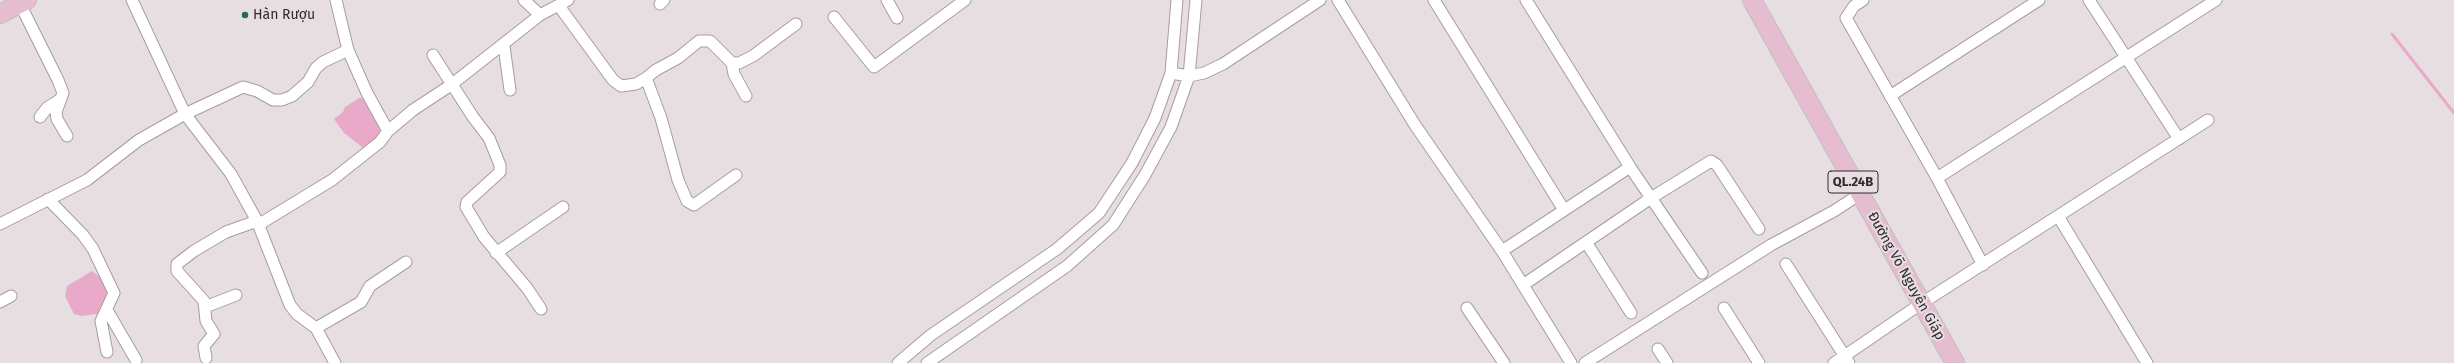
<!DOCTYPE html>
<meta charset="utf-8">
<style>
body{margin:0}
canvas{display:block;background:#e7dee2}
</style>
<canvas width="2454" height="363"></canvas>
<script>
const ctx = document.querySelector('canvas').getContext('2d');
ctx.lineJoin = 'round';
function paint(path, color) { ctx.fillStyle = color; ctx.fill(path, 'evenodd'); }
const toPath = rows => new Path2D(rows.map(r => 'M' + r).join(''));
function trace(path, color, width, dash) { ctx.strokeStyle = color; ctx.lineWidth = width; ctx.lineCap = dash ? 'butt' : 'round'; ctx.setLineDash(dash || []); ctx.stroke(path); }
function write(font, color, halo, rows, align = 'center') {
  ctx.font = font + ' "Fira Sans",sans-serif'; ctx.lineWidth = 4; ctx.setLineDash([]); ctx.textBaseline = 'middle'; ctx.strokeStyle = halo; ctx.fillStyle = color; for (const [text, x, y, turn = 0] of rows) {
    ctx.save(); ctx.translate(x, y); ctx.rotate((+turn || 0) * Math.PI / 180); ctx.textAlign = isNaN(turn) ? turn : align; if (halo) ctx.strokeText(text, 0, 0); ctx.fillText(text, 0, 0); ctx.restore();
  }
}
const water = toPath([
 [359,98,367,98,385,127,367,151,344,133,334,119,343,112,345,107],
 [92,271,104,280,108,295,103,309,97,314,81,316,74,314,65,296,67,286]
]);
const stream = toPath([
 [2392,34,2454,113]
]);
const minor = toPath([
 [132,0,185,114,231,174,257,221,290,305,297,314,316,328,335,363],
 [336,0,348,50,367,93,388,131],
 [524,0,540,15],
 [887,0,897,18],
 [1338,0,1415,125,1502,251,1571,363],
 [1434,0,1564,210],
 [1526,0,1630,167,1702,273],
 [1863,0,1854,6,1846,18,1937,178,1983,265],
 [2089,0,2179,139],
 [20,4,58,80,63,93,56,112,57,119,67,136],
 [660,4,664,0],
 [559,6,613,80,621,86,636,84,646,78,656,70,678,58,699,41,710,41,732,63,739,63,753,56,796,24],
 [834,17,874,67,965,0],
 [504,46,510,90],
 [433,55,473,117,489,138,500,165,500,172,467,202,466,207,484,237,527,288,541,309],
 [732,63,734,74,746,96],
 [1171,73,1189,76,1204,73,1223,64,1320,0],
 [646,78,661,118,678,180,687,201,694,205,736,175],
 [1890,96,2039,0],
 [40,117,47,108,61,99],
 [1937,178,2216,0],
 [48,199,83,235,93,249,114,293,101,321,107,352],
 [2058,216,2147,363],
 [0,224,87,180,139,140,185,114,243,87,257,91,273,100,282,100,292,96,308,82,316,68,323,62,348,50],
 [258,225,332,180,380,142,388,131,413,110,451,85,540,15,568,0],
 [1586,242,1631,313],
 [1502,251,1630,167],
 [496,253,563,207],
 [1786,264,1849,363],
 [1523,285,1651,198,1711,161,1717,165,1759,229],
 [0,302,11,296],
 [205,307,236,295],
 [1467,308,1504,363],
 [1724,308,1759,363],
 [107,310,136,360],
 [316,328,361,302,370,286,406,262],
 [1658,349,1667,363],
 [206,358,204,346,214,334,206,321,204,301,177,271,177,264,194,251,226,232,257,221],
 [898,363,931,335,1057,249,1099,213,1132,163,1155,118,1171,73,1177,0],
 [927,363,1067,266,1113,225,1145,175,1171,127,1189,76,1196,0],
 [1585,363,1771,245,1834,211,1860,194],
 [1834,363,1922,303,2208,120]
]);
const primary = toPath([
 [1752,0,1955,363],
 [0,14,27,0]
]);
const markers = [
 [245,15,4,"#2a6854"]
];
const shields = [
 [1853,182,50]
];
const shieldNames = [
 ["QL.24B",1853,182]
];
const poiNames = [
 ["Hàn Rượu",253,15]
];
const streetNames = [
 ["Đường Võ Nguyên Giáp",1906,276,61]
];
paint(water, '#e9a9c8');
trace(stream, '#e9a9c8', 3);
trace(minor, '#a69da1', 13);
trace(primary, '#c1bfc0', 20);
trace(minor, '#fff', 11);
trace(primary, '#e5bcd0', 18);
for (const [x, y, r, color] of markers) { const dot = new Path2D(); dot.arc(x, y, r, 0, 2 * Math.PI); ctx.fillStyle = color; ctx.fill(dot); trace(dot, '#e7dee2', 1.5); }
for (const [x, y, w] of shields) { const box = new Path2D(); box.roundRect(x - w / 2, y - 11, w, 22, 3); ctx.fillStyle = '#e7dee2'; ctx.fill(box); trace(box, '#2f2b2c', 1); }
write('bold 13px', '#2f2b2c', null, shieldNames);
write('14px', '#2f2b2c', '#e7dee2', poiNames, 'left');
write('14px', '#2f2b2c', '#e7dee2', streetNames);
</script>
